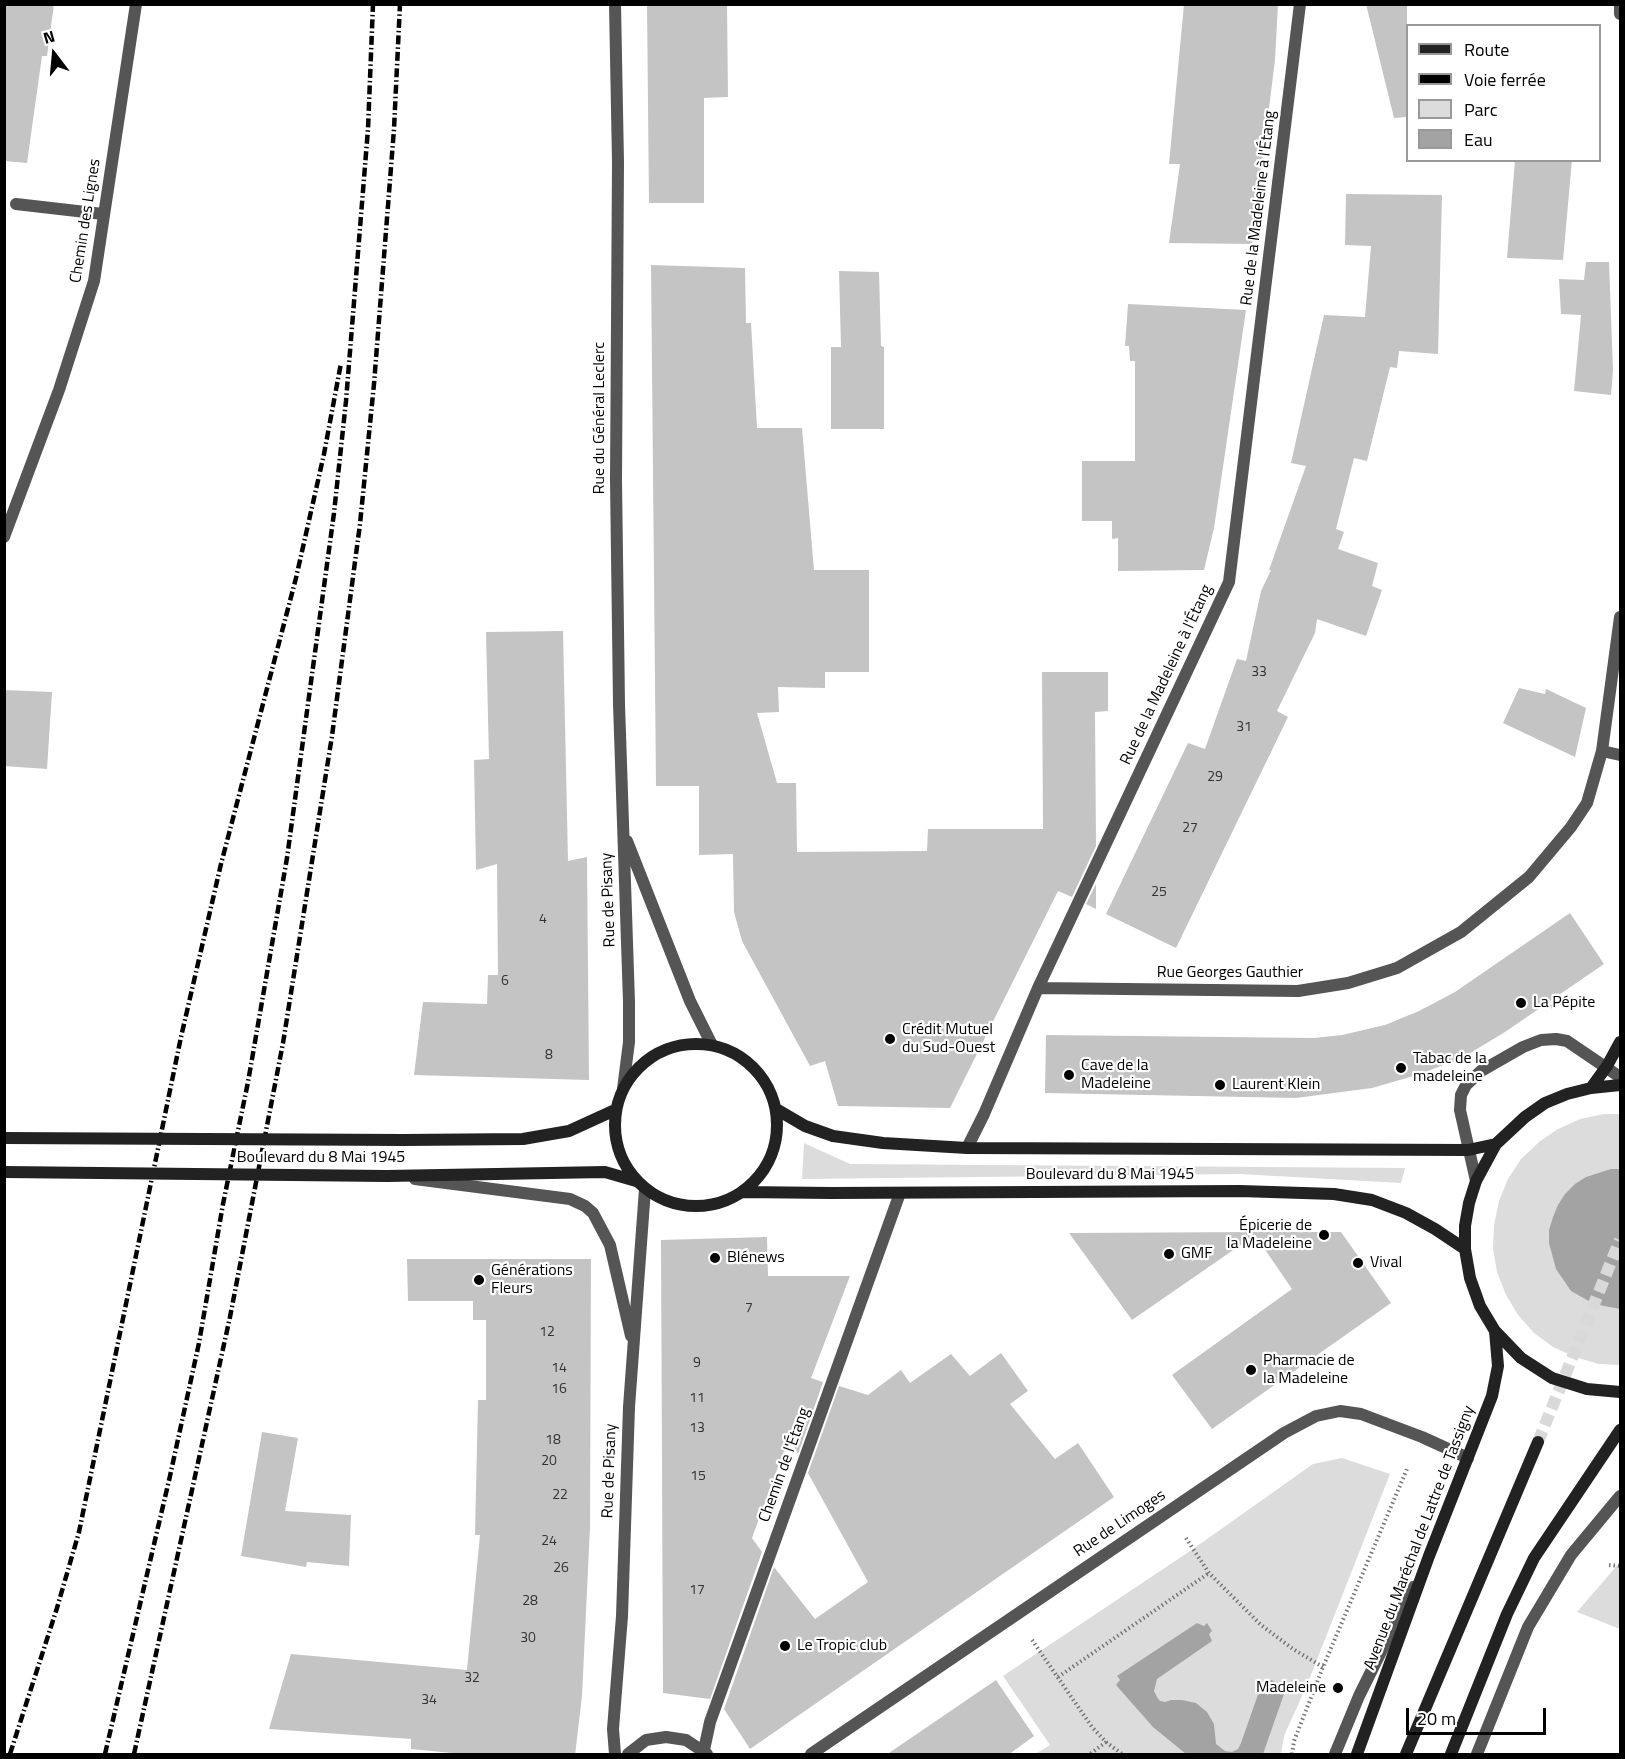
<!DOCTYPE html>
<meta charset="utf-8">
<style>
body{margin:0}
#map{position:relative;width:1625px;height:1759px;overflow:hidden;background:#fff;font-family:"Titillium Web",sans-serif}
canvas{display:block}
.frame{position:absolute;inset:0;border:6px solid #000;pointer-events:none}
.legend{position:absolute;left:1406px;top:24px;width:195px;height:138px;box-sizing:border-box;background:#fff;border:2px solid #999;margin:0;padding:8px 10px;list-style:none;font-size:18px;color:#000}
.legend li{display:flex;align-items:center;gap:12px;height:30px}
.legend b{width:30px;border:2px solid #999}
.north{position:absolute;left:24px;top:24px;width:60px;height:60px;-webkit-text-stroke:4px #fff;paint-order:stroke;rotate:344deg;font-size:16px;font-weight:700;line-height:24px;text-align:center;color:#000}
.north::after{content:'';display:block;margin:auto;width:21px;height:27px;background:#000;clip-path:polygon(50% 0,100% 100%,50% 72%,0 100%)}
.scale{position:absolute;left:1406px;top:1708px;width:140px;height:27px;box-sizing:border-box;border:3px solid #000;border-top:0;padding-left:8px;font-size:18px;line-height:21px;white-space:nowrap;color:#000;-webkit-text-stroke:4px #fff;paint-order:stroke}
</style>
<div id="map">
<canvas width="1625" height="1759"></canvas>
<div class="frame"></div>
<ul class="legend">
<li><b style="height:8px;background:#222"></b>Route</li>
<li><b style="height:8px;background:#000"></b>Voie ferrée</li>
<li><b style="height:16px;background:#dcdcdc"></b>Parc</li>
<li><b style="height:16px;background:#a3a3a3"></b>Eau</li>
</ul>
<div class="north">N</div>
<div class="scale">20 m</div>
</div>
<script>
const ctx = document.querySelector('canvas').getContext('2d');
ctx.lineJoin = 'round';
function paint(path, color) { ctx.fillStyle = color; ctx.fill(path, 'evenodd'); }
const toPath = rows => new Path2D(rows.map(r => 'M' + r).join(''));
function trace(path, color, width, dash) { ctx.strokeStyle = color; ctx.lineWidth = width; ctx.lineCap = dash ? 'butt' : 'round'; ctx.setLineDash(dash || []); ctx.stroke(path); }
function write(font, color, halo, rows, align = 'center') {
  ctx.font = font + ' "Titillium Web",sans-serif'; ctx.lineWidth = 4.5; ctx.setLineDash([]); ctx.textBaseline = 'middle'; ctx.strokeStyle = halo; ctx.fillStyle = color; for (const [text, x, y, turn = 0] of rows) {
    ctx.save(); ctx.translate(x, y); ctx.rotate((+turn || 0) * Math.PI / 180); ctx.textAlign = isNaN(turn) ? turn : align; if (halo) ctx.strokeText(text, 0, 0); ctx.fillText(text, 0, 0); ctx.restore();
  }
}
const green = toPath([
 [1604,1114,1620,1114,1620,1365,1599,1364,1575,1357,1553,1347,1534,1333,1518,1315,1506,1295,1497,1272,1493,1248,1494,1225,1499,1201,1508,1179,1521,1159,1539,1142,1558,1129,1580,1119],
 [804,1143,850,1164,1405,1168,1401,1183,1240,1174,802,1179],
 [1342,1458,1390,1474,1307,1685,1284,1736,1281,1754,1035,1754,1050,1745,1003,1676,1193,1549,1313,1464],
 [1620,1562,1620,1629,1577,1612]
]);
const water = toPath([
 [1611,1169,1620,1169,1620,1309,1594,1304,1571,1291,1556,1269,1549,1243,1549,1230,1553,1217,1558,1205,1565,1194,1575,1184,1586,1177],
 [1197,1623,1204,1626,1207,1623,1212,1631,1209,1634,1212,1641,1157,1679,1154,1691,1157,1697,1160,1701,1165,1702,1171,1700,1182,1700,1196,1703,1207,1712,1214,1724,1216,1744,1225,1751,1232,1752,1238,1749,1241,1743,1261,1686,1268,1685,1271,1680,1278,1683,1278,1687,1284,1694,1263,1754,1186,1754,1153,1727,1116,1685,1120,1680,1117,1676]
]);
const building = toPath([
 [4,4,54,4,47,56,42,56,27,163,4,161],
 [647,4,727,4,728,97,704,98,704,203,649,203],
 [1184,4,1278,4,1275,60,1252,244,1169,243,1180,164,1169,164],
 [1366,4,1407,4,1407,117,1394,118],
 [1515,160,1572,160,1563,260,1507,258],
 [1346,194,1442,195,1438,354,1399,351,1397,368,1390,367,1367,461,1354,458,1336,529,1344,532,1338,549,1378,563,1372,586,1382,590,1366,636,1317,619,1315,633,1277,711,1288,717,1176,948,1106,914,1188,743,1205,749,1237,659,1246,661,1261,591,1271,570,1269,570,1306,466,1291,463,1324,315,1365,317,1371,246,1345,245],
 [1586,262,1609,262,1613,370,1611,395,1574,391,1581,315,1561,314,1559,279,1584,280],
 [651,265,745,268,746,323,751,323,757,428,802,428,814,570,869,570,869,672,825,672,825,688,778,687,779,712,757,713,777,783,796,783,797,852,927,851,928,829,1043,829,1042,672,1108,672,1108,711,1095,712,1096,846,1072,897,1058,891,950,1108,838,1106,825,1061,810,1066,742,941,734,912,733,854,699,855,699,786,656,786],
 [839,271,879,272,881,346,884,347,884,429,831,429,831,347,841,347],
 [1128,304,1246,310,1214,528,1204,570,1118,571,1118,538,1112,539,1112,521,1082,521,1082,461,1135,461,1135,361,1130,361,1129,346,1125,346],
 [563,631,568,861,587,857,589,1080,414,1075,423,1002,487,1004,488,975,498,975,497,864,476,870,474,760,489,759,486,632],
 [1519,688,1545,694,1546,689,1586,708,1575,757,1503,723],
 [4,690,52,692,47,769,4,766],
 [1096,884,1096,909,1086,904],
 [1570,913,1604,964,1505,1032,1462,1058,1417,1075,1372,1088,1296,1098,1045,1093,1046,1035,1314,1038,1342,1035,1385,1025,1419,1011,1455,992],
 [1258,1232,1341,1232,1391,1303,1212,1429,1172,1375,1292,1289,1255,1235,1132,1320,1069,1233],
 [767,1237,768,1276,850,1276,811,1378,823,1382,798,1454,789,1437,752,1538,762,1552,710,1699,663,1693,661,1240],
 [407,1259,591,1259,590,1527,582,1696,575,1755,472,1755,411,1749,411,1739,269,1729,291,1654,467,1670,480,1535,475,1535,478,1400,486,1400,486,1320,473,1320,473,1301,408,1301],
 [1001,1353,1028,1391,1010,1404,1055,1459,1078,1443,1114,1497,750,1749,724,1709,774,1567,815,1619,868,1582,808,1473,839,1386,868,1395,901,1370,910,1383,951,1354,970,1376],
 [262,1432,298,1438,285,1511,351,1515,349,1566,307,1562,306,1567,241,1556],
 [996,1680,1034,1736,1008,1755,886,1755]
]);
const secondaryTunnel = toPath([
 [1538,1442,1620,1240]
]);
const path = toPath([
 [1551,1007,1560,1002,1573,1009],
 [1186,1538,1209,1573,1261,1625,1293,1649,1323,1667],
 [1609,1565,1620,1566],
 [1032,1640,1092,1727,1106,1742,1090,1754],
 [1058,1677,1209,1573],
 [1106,1742,1122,1754],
 [1292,1754,1294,1741,1323,1667,1407,1469]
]);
const service = toPath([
 [16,204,103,214],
 [1476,1181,1460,1110,1461,1095,1466,1085,1481,1071,1523,1047,1541,1040,1556,1039,1567,1041,1620,1077],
 [1335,1754,1359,1696,1413,1587],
 [1477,1754,1528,1627,1571,1555,1620,1496]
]);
const minor = toPath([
 [1620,4,1620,14],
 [4,537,59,390,94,281,136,4],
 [1602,751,1620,755],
 [1038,988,1298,991,1348,983,1397,968,1461,932,1529,877,1571,827,1587,803,1602,751,1620,617],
 [967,1148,984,1114,1038,988,1229,582,1300,4],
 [415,1179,570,1199,585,1206,593,1213,610,1245,631,1336],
 [704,1750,710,1722,900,1193],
 [615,1754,613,1729,622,1616,629,1407,645,1189],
 [628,1754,646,1740,666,1737,686,1740,707,1754],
 [811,1754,1284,1433,1316,1416,1340,1411,1361,1414,1422,1437,1468,1458]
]);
const tertiary = toPath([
 [615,4,618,162,616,480,619,704,629,1002,629,1042,623,1089],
 [627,841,690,1001,712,1045]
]);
const secondary = toPath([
 '615 1125a81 81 0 1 1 162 0a81 81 0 1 1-162 0Z',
 [1620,1085,1591,1088,1567,1094,1545,1103,1525,1117,1496,1144,1476,1181,1469,1203,1465,1226,1465,1249,1470,1278,1480,1306,1495,1331,1521,1358,1552,1378,1587,1389,1620,1392],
 [1591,1088,1607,1066,1620,1042],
 [776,1109,805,1126,833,1136,883,1143,967,1148,1468,1150,1496,1144],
 [403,1140,523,1139,569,1131,615,1110],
 [387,1176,605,1172,636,1181],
 [743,1192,831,1193,1240,1191,1334,1194,1372,1200,1406,1213,1435,1229,1465,1249],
 [1357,1754,1429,1556,1492,1396,1498,1366,1495,1331],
 [1406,1754,1538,1442],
 [1451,1754,1507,1614,1534,1558,1620,1430]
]);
const rail = toPath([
 [10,1754,57,1608,79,1532,181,1037,221,864,296,578,324,454,341,363],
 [105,1754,170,1476,199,1343,223,1204,248,1082,287,858,334,513,346,401,368,129,373,4],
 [134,1754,230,1317,283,1043,332,736,360,524,374,384,394,129,400,4]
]);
const secondaryBridge = toPath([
 [4,1138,403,1140],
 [4,1172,387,1176]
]);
const markers = [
 [1521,1003,6,"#000"],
 [890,1039,6,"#000"],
 [1401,1068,6,"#000"],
 [1069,1075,6,"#000"],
 [1220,1085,6,"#000"],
 [1324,1235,6,"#000"],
 [1169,1254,6,"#000"],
 [715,1258,6,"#000"],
 [1358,1263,6,"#000"],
 [479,1280,6,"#000"],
 [1251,1370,6,"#000"],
 [785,1646,6,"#000"],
 [1338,1688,6,"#000"]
];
const numberNames = [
 ["33",1259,673],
 ["31",1244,728],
 ["29",1215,778],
 ["27",1190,829],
 ["25",1159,893],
 ["4",543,920],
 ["6",505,982],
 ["8",549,1056],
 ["7",749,1309],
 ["12",547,1333],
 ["9",697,1364],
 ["14",559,1369],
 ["16",559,1390],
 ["11",697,1399],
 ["13",697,1429],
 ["18",553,1441],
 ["20",549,1462],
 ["15",698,1477],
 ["22",560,1496],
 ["24",549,1542],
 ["26",561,1569],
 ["17",697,1591],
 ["28",530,1602],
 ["30",528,1639],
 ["32",472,1679],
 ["34",429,1701]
];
const streetNames = [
 ["Rue de la Madeleine à l'Étang",1259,208,-83],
 ["Chemin des Lignes",86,221,-81],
 ["Rue du Général Leclerc",600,418,-90],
 ["Rue de la Madeleine à l'Étang",1167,675,-65],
 ["Rue de Pisany",609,900,-92],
 ["Rue Georges Gauthier",1230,973],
 ["Boulevard du 8 Mai 1945",321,1158],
 ["Boulevard du 8 Mai 1945",1110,1175],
 ["Chemin de l'Étang",785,1465,-70],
 ["Rue de Pisany",610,1471,-88],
 ["Rue de Limoges",1120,1524,-34],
 ["Avenue du Maréchal de Lattre de Tassigny",1420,1538,-69]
];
const poiNames = [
 ["La Pépite",1533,1003],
 ["Crédit Mutuel",902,1030],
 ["du Sud-Ouest",902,1048],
 ["Tabac de la",1413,1059],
 ["madeleine",1413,1077],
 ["Cave de la",1081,1066],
 ["Madeleine",1081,1084],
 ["Laurent Klein",1232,1085],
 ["Épicerie de",1312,1226,"right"],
 ["la Madeleine",1312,1244,"right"],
 ["GMF",1181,1254],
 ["Blénews",727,1258],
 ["Vival",1370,1263],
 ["Générations",491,1271],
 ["Fleurs",491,1289],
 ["Pharmacie de",1263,1361],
 ["la Madeleine",1263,1379],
 ["Le Tropic club",797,1646],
 ["Madeleine",1326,1688,"right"]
];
paint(green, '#dcdcdc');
paint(water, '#a3a3a3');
paint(building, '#c4c4c4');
trace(secondaryTunnel, '#d9d9d9', 12, [12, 6]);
trace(path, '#777', 4, [1.5, 3]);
trace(service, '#555', 12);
trace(minor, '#555', 12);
trace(tertiary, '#555', 12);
trace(secondary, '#222', 12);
trace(rail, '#000', 4.5, [9, 3, 1.5, 3]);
trace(secondaryBridge, '#222', 12);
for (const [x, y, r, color] of markers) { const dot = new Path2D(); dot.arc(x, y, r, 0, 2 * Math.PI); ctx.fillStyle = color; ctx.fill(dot); trace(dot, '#fff', 2); }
write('14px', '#313131', null, numberNames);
write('16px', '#000', '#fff', streetNames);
write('16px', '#000', '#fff', poiNames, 'left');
</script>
